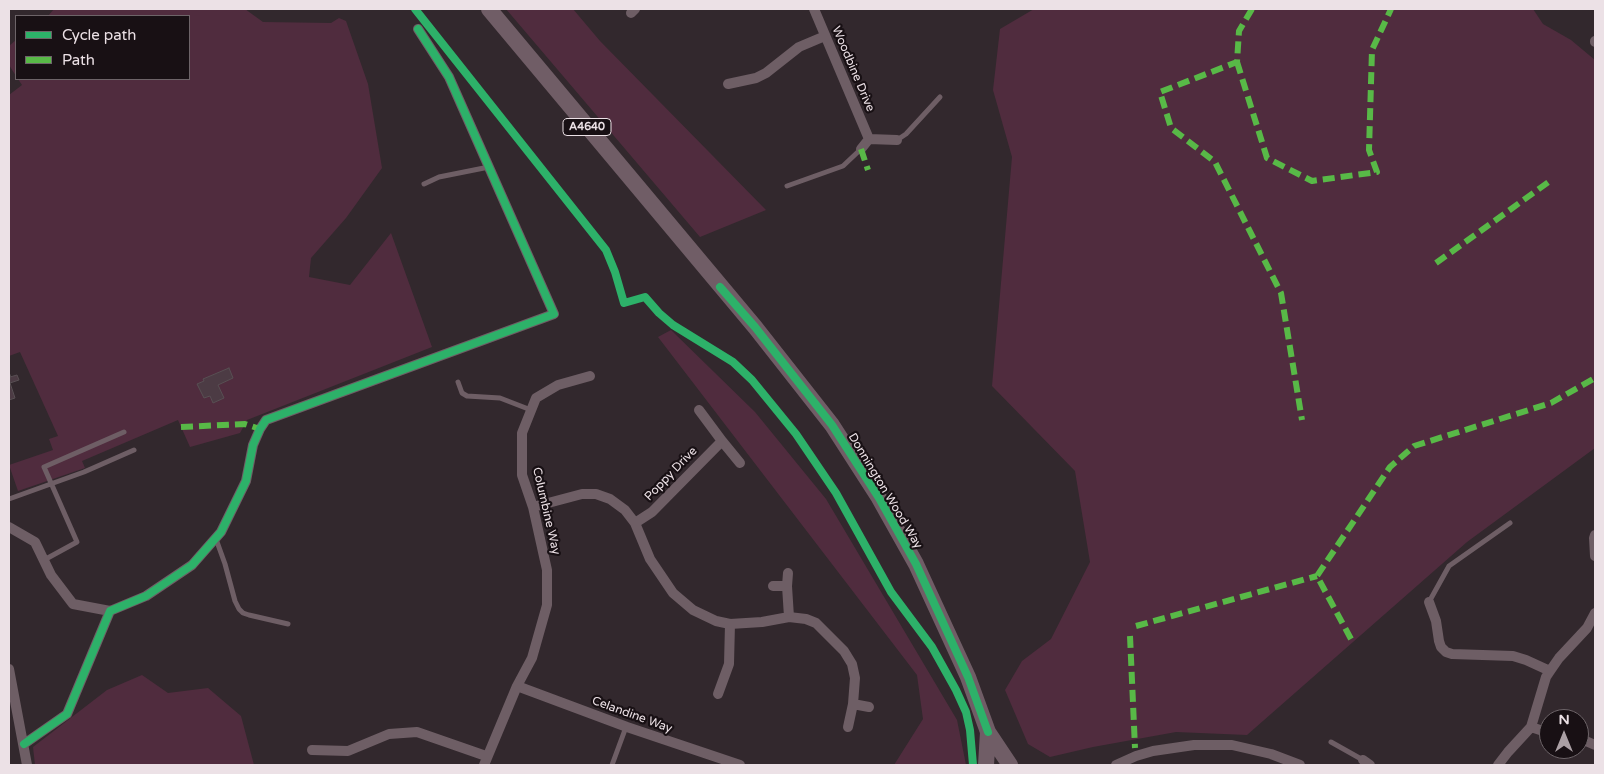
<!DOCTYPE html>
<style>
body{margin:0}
#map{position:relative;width:1604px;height:774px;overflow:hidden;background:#32282d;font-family:"Varela Round",sans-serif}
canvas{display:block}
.frame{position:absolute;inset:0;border:10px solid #ece1e6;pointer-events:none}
.legend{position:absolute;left:15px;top:15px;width:175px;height:65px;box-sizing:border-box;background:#181014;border:1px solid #6d6468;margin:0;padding:6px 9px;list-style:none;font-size:15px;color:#ece1e6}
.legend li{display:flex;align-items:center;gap:10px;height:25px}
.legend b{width:25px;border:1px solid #6d6468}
.north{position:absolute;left:1539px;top:709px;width:50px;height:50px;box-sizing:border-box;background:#181014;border:1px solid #6d6468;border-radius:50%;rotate:0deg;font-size:14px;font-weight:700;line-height:20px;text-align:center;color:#ece1e6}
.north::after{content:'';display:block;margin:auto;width:18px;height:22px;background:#aba0a5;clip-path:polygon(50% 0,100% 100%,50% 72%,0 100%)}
</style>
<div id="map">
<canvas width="1604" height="774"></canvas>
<div class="frame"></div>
<ul class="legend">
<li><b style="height:6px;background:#2db169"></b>Cycle path</li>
<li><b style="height:6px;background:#58b947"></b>Path</li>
</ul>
<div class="north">N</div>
</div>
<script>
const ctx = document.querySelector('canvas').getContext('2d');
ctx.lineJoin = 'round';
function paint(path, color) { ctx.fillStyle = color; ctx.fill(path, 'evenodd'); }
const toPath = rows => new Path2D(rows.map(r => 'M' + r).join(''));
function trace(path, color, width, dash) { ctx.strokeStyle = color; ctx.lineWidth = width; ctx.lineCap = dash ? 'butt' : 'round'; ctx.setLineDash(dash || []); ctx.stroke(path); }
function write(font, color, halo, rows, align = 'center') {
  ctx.font = font + ' "Varela Round",sans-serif'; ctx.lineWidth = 4.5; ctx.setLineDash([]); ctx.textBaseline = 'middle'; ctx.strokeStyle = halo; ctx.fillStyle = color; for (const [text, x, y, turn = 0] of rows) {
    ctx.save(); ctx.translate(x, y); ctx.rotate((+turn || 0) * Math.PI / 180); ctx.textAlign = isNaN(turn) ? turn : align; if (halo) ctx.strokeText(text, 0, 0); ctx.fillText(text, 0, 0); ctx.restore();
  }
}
const green = toPath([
 [54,9,245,9,263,22,331,23,339,18,346,21,368,84,382,168,346,218,311,258,309,277,350,285,391,233,432,347,247,420,240,433,190,447,178,420,82,461,85,468,18,491,9,465,53,450,49,439,58,436,20,352,9,356,9,95,22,85,18,79,189,79,189,16,48,16],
 [506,9,573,9,600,41,766,210,700,237],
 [1034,9,1533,9,1543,24,1571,40,1595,60,1595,448,1467,542,1247,735,1176,732,1093,747,1050,757,1028,744,1005,690,1022,661,1051,639,1090,562,1075,471,992,386,1012,157,993,90,1000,29],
 [16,40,16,76,9,65,9,46],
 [671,330,755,412,826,499,957,720,966,765,894,765,923,719,917,675,658,337],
 [142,675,168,693,208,688,241,716,254,765,35,765,33,747,107,690]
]);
const building = toPath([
 [229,368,233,378,218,385,224,398,213,403,210,396,204,398,197,384,204,381,203,379,229,368],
 [10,375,10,377,17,375,19,380,10,383,15,398,9,400,10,375]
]);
const service = toPath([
 [897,140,906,134,940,97],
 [424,184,439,177,489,167],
 [787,186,843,166,861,149],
 [458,382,462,393,467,396,500,398,531,410],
 [9,499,84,472,134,450],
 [216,539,225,564,235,601,239,609,243,613,249,615,288,624],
 [44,560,77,542,44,467,124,432],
 [1429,602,1449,566,1510,523],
 [1331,742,1363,760],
 [612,765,626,727]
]);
const minor = toPath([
 [814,9,869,139],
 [631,13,635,9],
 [1595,42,1595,41],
 [728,84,756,78,766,73,799,47,825,36],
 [861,149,869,139,897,140],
 [722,441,740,463],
 [533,507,582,494,596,494,610,499,625,510,635,523,650,559,673,593,693,610,716,621,730,624,762,622,789,617,806,619,816,623,844,651,852,664,855,678,853,704,848,727],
 [635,523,652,512,722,441,699,410],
 [9,527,35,542,51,575,73,604,110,611],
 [1595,535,1594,538,1595,556],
 [788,573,787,586,789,617],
 [773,586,787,586],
 [1429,602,1436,621,1439,641,1441,647,1446,652,1452,654,1513,656,1526,660,1550,671],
 [9,669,27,765],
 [517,686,627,727,740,765],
 [718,694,729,664,730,624],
 [853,704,869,707],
 [1531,727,1549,733],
 [1579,738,1595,745],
 [24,744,67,714,110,611,146,596,192,565,221,532,246,481,253,445,260,429,266,420,554,314,449,77,418,29],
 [312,750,348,751,389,734,417,732,486,756],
 [1363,760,1370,765],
 [484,765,517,686,532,658,547,605,547,570,533,507,522,475,522,433,536,398,558,385,590,376],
 [1116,765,1136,756,1153,751,1194,745,1232,745,1271,754,1300,765],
 [1498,765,1508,752,1531,727,1546,677,1550,671,1559,658,1587,628,1595,613]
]);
const primary = toPath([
 [489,9,755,327,832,425,879,498,916,564,968,677,988,732,1010,765],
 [986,765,988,732]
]);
const quiet = toPath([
 [1252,9,1239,31,1237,62,1160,92,1171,128,1215,162,1281,293,1302,420],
 [1237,62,1267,158,1312,181,1377,172,1369,150,1372,50,1391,9],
 [861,149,868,170],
 [1436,263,1550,181],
 [181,427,245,424,260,429],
 [1136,626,1317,576],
 [1130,636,1135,748],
 [1351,639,1317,576,1390,467,1414,446,1551,403,1595,378]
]);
const cycleway = toPath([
 [415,9,606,250,615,272,624,303,645,297,659,313,673,325,733,362,752,380,796,434,836,493,891,592,932,647,956,690,966,712,970,730,973,765],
 [720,287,755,327,832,425,879,498,916,564,968,677,988,732],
 [24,744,67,714,110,611,146,596,192,565,221,532,246,481,253,445,260,429,266,420,554,314,449,77,418,29]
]);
const shields = [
 [587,127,48]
];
const shieldNames = [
 ["A4640",587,127]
];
const streetNames = [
 ["Woodbine Drive",853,69,67],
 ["Poppy Drive",671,474,-46],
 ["Donnington Wood Way",885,491,59],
 ["Columbine Way",546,511,77],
 ["Celandine Way",632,715,20]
];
paint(green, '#502c3e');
paint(building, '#4c3b44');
trace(building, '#584f53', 1);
trace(service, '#6e5e65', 5);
trace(minor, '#6e5e65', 10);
trace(primary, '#705d66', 16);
trace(quiet, '#58b947', 6, [12, 6]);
trace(cycleway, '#2db169', 8);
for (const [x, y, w] of shields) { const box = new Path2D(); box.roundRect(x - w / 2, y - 8.5, w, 17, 4); ctx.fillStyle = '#181014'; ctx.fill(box); trace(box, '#ece1e6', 1); }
write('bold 11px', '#ece1e6', null, shieldNames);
write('12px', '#ece1e6', '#181014', streetNames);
</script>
